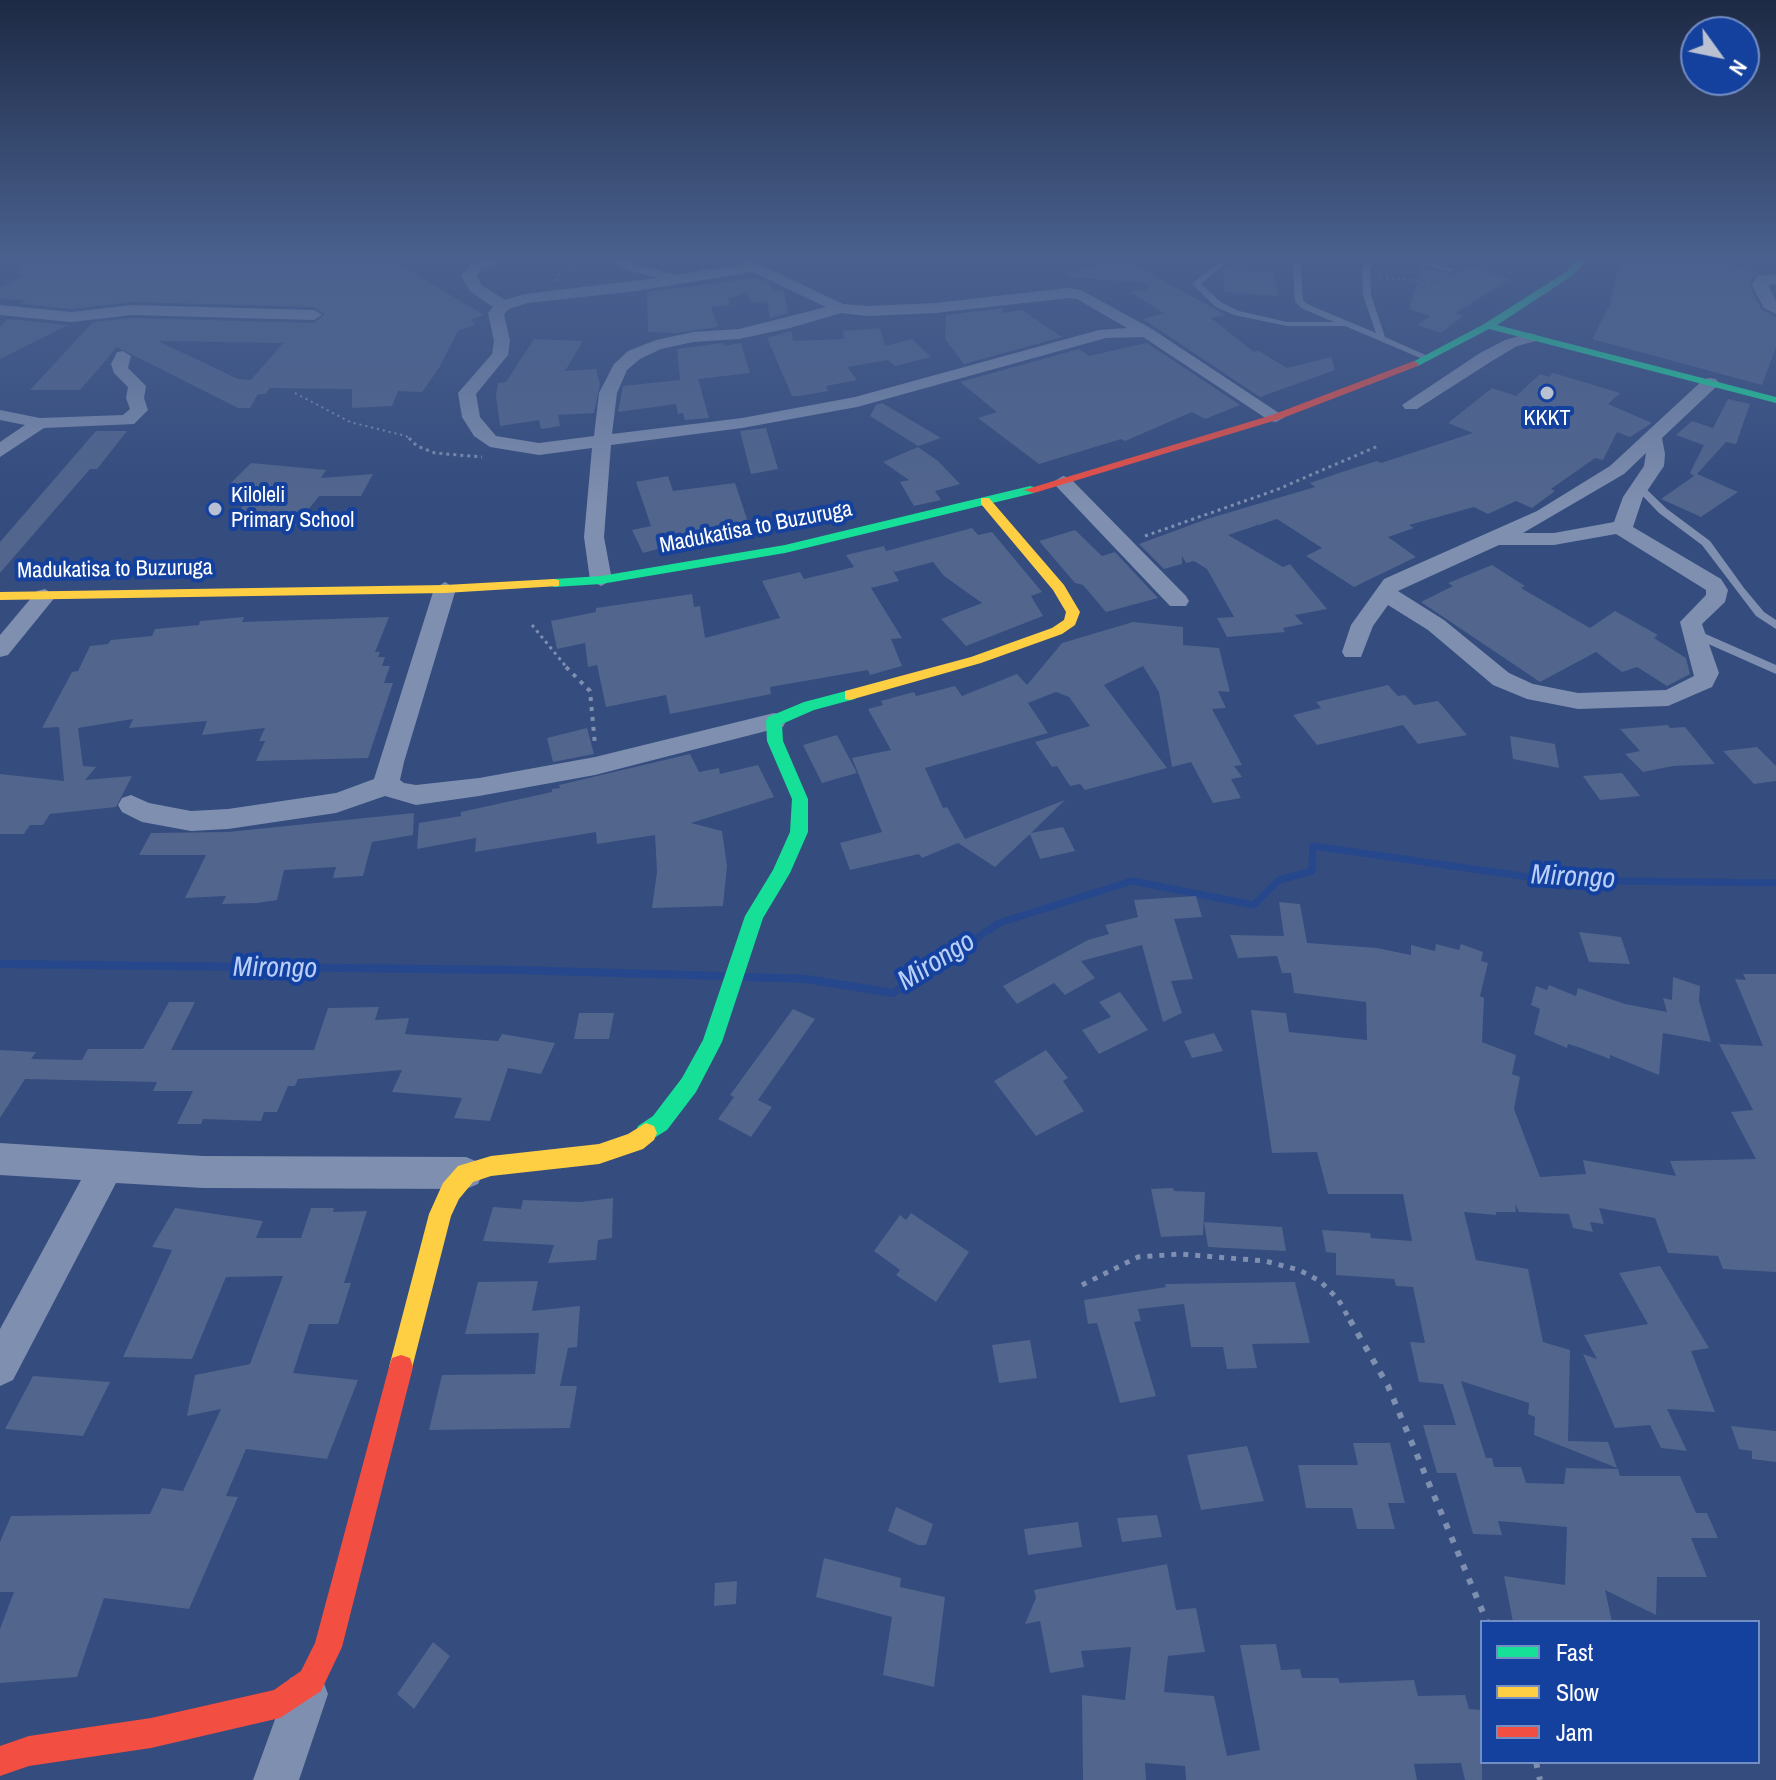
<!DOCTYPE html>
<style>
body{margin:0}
#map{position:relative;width:1776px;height:1780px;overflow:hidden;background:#344c7e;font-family:"Archivo Narrow",sans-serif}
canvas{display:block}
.legend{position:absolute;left:1480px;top:1620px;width:280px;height:144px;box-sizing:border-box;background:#15419e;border:2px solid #738dc5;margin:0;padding:10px 14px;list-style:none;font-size:24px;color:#fff}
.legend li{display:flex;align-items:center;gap:16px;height:40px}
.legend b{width:40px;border:2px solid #738dc5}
.north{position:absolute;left:1680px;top:16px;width:80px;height:80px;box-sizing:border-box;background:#15419e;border:2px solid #738dc5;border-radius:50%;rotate:123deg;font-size:22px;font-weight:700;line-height:32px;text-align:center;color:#fff}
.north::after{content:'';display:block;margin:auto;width:28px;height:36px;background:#b8c0d2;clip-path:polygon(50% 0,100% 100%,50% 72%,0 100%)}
</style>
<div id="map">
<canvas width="1776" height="1780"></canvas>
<ul class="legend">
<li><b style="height:10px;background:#16e098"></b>Fast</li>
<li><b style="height:10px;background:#ffcf43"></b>Slow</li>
<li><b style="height:10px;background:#f24e42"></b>Jam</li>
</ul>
<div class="north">N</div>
</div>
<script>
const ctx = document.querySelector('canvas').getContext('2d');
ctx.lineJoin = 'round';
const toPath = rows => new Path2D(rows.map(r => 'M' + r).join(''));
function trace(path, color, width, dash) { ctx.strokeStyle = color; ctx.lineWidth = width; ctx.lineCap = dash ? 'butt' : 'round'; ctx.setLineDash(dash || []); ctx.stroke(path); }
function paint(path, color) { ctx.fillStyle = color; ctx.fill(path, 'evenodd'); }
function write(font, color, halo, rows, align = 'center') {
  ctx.font = font + ' "Archivo Narrow",sans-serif'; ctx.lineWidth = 8; ctx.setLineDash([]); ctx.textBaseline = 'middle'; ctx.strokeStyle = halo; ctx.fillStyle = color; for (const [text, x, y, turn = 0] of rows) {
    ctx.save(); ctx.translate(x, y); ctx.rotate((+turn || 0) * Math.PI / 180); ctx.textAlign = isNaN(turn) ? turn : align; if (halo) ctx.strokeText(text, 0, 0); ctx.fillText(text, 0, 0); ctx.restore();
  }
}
const streamFar1 = toPath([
 [947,958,999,923,1132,881,1254,905,1279,880,1312,871,1313,846,1550,880,1776,883]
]);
const stream = toPath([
 [0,964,515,970,722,976],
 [746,977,806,979,893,993,950,956]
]);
const building = toPath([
 [23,258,388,258,484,315,470,320,476,324,458,331,439,368,422,392,398,391,392,406,352,408,352,389,270,388,265,394,258,394,250,408,238,408,117,347,80,390,30,390,93,322,132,318,314,323,325,314,314,307,132,302,71,309,21,304,26,300,0,299,0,287,24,276,15,274],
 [158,341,283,343,251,380,238,379],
 [1626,258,1727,258,1731,268,1761,273,1754,275,1749,286,1761,309,1776,317,1776,347,1762,385,1592,339,1610,304,1619,264,1627,265],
 [1123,259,1226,315,1211,318,1254,352,1257,350,1287,368,1331,357,1335,370,1260,397,1143,319,1164,313,1130,292,1148,289,1148,283,1067,277,1066,273],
 [1471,266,1510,279,1456,313,1463,316,1441,333,1417,325,1430,316,1409,309,1422,267,1456,275],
 [1223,269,1273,272,1278,296,1224,292],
 [757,278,770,284,773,290,784,291,788,313,770,318,767,301,752,303,747,292,728,299,730,305,711,307,718,327,676,333,648,332,647,292],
 [1003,308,1002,313,1022,310,1062,337,964,364,945,339,946,315],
 [7,319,68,325,0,359,0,327],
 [880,328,885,346,912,339,931,357,895,366,888,360,847,367,857,380,826,386,828,391,799,396,792,396,767,338,791,331,793,341,844,339,843,331],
 [534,339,583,341,565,371,596,369,600,384,594,413,558,415,560,426,541,429,539,420,500,426,496,396,498,383,506,382],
 [723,343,724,346,741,343,750,373,698,379,709,418,685,420,683,413,678,414,676,404,618,412,623,386,680,380,677,349],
 [1147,343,1240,405,1205,419,1192,412,1125,441,1121,439,1039,464,978,418,997,412,960,382,1079,349,1089,356],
 [1553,373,1620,393,1608,404,1652,423,1630,437,1617,432,1603,460,1595,458,1551,489,1555,491,1532,508,1516,501,1488,514,1474,507,1409,525,1414,528,1388,537,1416,557,1354,587,1306,556,1322,548,1277,519,1259,525,1256,523,1258,525,1228,535,1283,567,1290,564,1327,609,1295,615,1303,624,1283,628,1285,632,1227,637,1217,618,1234,617,1207,569,1194,561,1186,563,1182,556,1182,564,1164,569,1139,544,1207,519,1315,487,1310,483,1342,472,1377,461,1381,463,1473,433,1448,423,1492,388,1516,396,1540,374,1549,377],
 [1728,399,1750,404,1736,444,1726,442,1697,474,1738,492,1701,517,1661,499,1694,476,1690,473,1704,445,1676,435,1692,421,1713,428],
 [882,403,941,438,918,446,870,416,876,405],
 [766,428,778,469,751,474,740,431],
 [96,431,127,431,97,469,90,469,0,573,0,542],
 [918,447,938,461,960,484,935,491,941,500,914,506,900,482,909,480,883,462],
 [251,463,326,470,321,478,373,474,361,496,319,496,294,528,271,528,279,517,235,518,255,486,228,486],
 [668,476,673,491,735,483,750,528,730,534,728,530,643,553,632,530,651,526,636,482],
 [972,528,978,535,992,532,1042,592,1031,596,1043,616,966,646,941,619,982,603,944,576,933,562,895,572,892,569,899,581,871,588,902,638,891,639,902,666,870,675,868,670,770,687,771,694,670,714,666,695,606,707,597,665,588,667,585,643,557,649,551,621,596,612,596,608,692,594,694,607,700,606,705,638,780,618,762,581,800,572,804,579,854,567,846,555,884,546,886,551],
 [1075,530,1102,556,1115,552,1158,598,1106,612,1083,585,1075,583,1039,541],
 [1492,565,1525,586,1521,588,1590,628,1615,611,1658,635,1654,638,1686,658,1690,674,1667,686,1637,667,1622,672,1596,652,1540,682,1421,602,1453,586,1448,583],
 [244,617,242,622,389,617,375,652,380,652,378,657,385,657,382,666,390,666,384,683,393,683,368,758,256,761,265,741,259,741,265,728,202,735,207,721,129,728,133,719,78,728,83,766,96,767,85,780,132,776,116,807,50,814,43,825,30,825,24,834,0,834,0,774,64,781,59,727,42,728,72,672,78,671,90,646,108,644,111,640,152,636,155,629,199,625,200,621],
 [1133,622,1183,627,1183,645,1219,648,1230,692,1218,691,1226,708,1212,709,1242,765,1234,766,1242,777,1231,779,1241,798,1213,803,1191,762,1172,767,1159,692,1143,666,1104,685,1167,768,1085,790,1080,784,1070,786,1057,766,1052,767,1035,742,1090,726,1069,697,1056,692,1028,703,1048,733,925,768,943,808,947,807,965,839,1065,800,1031,833,1063,827,1075,851,1040,859,1030,834,995,867,958,843,922,858,919,854,850,870,840,843,882,832,852,758,891,750,868,709,883,705,881,701,914,692,916,696,955,686,962,696,1017,674,1027,685,1062,643],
 [1388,685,1398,696,1405,695,1414,705,1438,701,1467,735,1418,744,1403,725,1317,745,1293,715,1321,708,1316,702],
 [1668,725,1670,728,1685,727,1715,764,1673,766,1643,772,1625,754,1640,751,1620,729],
 [587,728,594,754,553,762,547,738],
 [837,735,857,773,822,783,803,745],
 [1510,736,1555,744,1559,768,1513,759],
 [1757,747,1776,766,1776,781,1754,784,1723,751],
 [690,754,699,772,719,768,720,774,758,765,774,797,691,823,722,831,727,866,723,906,652,908,657,872,655,835,597,844,596,832,475,852,476,838,417,849,419,823,461,816,461,812,552,792,552,789,560,788,559,785],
 [1622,773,1640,796,1600,800,1583,776],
 [414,813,413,835,372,842,363,876,333,878,336,867,284,870,277,900,257,903,222,904,226,896,185,898,206,855,139,855,151,833,228,832],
 [1196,896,1202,917,1174,919,1193,979,1171,981,1182,1013,1163,1022,1142,945,1081,961,1095,978,1065,995,1054,983,1017,1004,1003,986,1088,940,1109,934,1105,925,1138,917,1134,900],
 [1279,902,1300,904,1307,943,1377,948,1411,955,1411,945,1435,951,1436,944,1459,950,1461,944,1483,952,1481,961,1488,963,1480,996,1484,998,1482,1042,1516,1055,1512,1074,1520,1077,1514,1109,1540,1177,1586,1174,1583,1160,1676,1176,1670,1161,1756,1159,1731,1112,1753,1110,1719,1044,1763,1046,1735,979,1746,980,1743,974,1776,974,1776,1272,1723,1269,1718,1256,1668,1253,1655,1218,1599,1208,1604,1224,1590,1222,1593,1232,1573,1228,1569,1214,1519,1212,1515,1204,1516,1212,1496,1212,1496,1215,1464,1212,1476,1260,1528,1269,1543,1342,1570,1350,1568,1441,1608,1442,1617,1468,1534,1435,1535,1417,1528,1414,1529,1403,1461,1381,1486,1458,1492,1458,1494,1467,1521,1467,1526,1483,1564,1484,1566,1468,1618,1469,1620,1476,1680,1476,1696,1513,1707,1513,1718,1538,1691,1538,1707,1577,1657,1577,1656,1615,1605,1590,1612,1622,1513,1622,1504,1576,1565,1585,1567,1527,1498,1521,1502,1535,1473,1534,1456,1473,1437,1473,1423,1425,1456,1425,1443,1384,1419,1382,1410,1342,1425,1343,1413,1287,1396,1286,1394,1279,1336,1275,1336,1253,1326,1252,1322,1230,1370,1233,1371,1238,1412,1241,1403,1194,1328,1194,1317,1152,1272,1153,1251,1010,1286,1013,1289,1032,1367,1040,1366,1002,1294,993,1291,973,1282,973,1277,956,1238,958,1230,935,1284,936],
 [1579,932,1621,937,1630,964,1589,962],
 [1673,977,1700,986,1699,1001,1711,1042,1663,1033,1659,1075,1610,1055,1610,1059,1581,1048,1568,1044,1567,1048,1534,1034,1540,1009,1531,1005,1536,986,1547,990,1549,985,1576,996,1578,988,1625,1004,1667,1012,1663,998,1672,1000],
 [1120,992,1148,1030,1099,1054,1082,1030,1111,1017,1099,1002],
 [169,1002,195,1002,171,1050,314,1050,328,1008,379,1007,375,1020,409,1018,405,1034,498,1041,502,1034,555,1043,541,1074,508,1068,490,1121,454,1118,462,1098,392,1092,402,1070,298,1079,295,1086,288,1086,277,1112,264,1112,261,1121,203,1119,201,1124,177,1124,193,1091,153,1091,157,1082,25,1079,0,1118,0,1050,36,1052,31,1059,82,1060,88,1049,143,1049],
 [793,1009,815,1019,758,1100,772,1107,751,1137,718,1119,734,1097,730,1095],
 [579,1013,614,1013,609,1039,574,1039],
 [1214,1033,1223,1051,1192,1058,1184,1041],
 [1046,1050,1068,1078,1063,1081,1084,1111,1036,1136,994,1081],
 [1173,1188,1174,1191,1205,1192,1203,1235,1161,1237,1151,1189],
 [613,1198,612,1238,598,1240,596,1260,548,1263,554,1245,483,1241,493,1207,521,1209,523,1200,580,1202],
 [175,1208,263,1221,256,1238,301,1238,311,1208,334,1208,333,1212,367,1211,344,1283,351,1283,338,1324,309,1324,293,1373,358,1380,327,1459,246,1449,226,1496,238,1497,189,1609,104,1598,77,1677,0,1683,0,1629,14,1592,0,1592,0,1542,11,1516,150,1514,162,1488,183,1491,221,1409,187,1416,195,1375,250,1364,283,1276,226,1277,192,1359,123,1357,172,1250,152,1247],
 [911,1213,969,1252,936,1302,896,1275,900,1270,874,1251,900,1215,906,1220],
 [1204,1222,1282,1227,1286,1251,1208,1247],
 [1660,1266,1709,1348,1691,1351,1715,1412,1667,1409,1687,1451,1661,1448,1650,1425,1615,1428,1583,1354,1597,1359,1584,1335,1648,1324,1619,1273],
 [538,1281,532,1311,580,1306,577,1347,568,1348,560,1386,577,1386,570,1428,429,1430,442,1375,535,1374,539,1333,465,1334,478,1282],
 [1295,1282,1310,1343,1252,1344,1257,1368,1227,1369,1223,1347,1191,1347,1184,1304,1138,1309,1141,1321,1134,1322,1156,1396,1120,1403,1097,1323,1088,1324,1084,1300,1166,1287,1165,1284],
 [1030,1340,1037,1378,999,1383,992,1345],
 [33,1376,110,1382,83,1436,5,1429],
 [1731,1426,1776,1431,1776,1462,1752,1459,1752,1451,1739,1449],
 [1353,1443,1390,1443,1405,1503,1388,1503,1395,1529,1357,1529,1352,1508,1306,1508,1298,1465,1358,1465],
 [1247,1446,1264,1501,1201,1510,1187,1455],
 [896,1507,933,1524,926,1545,918,1545,888,1531],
 [1157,1515,1162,1537,1122,1542,1117,1518],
 [1078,1522,1082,1547,1028,1555,1024,1529],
 [824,1558,901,1578,900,1587,945,1597,934,1687,883,1675,892,1617,816,1597],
 [1167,1564,1176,1610,1196,1608,1205,1652,1168,1656,1164,1692,1214,1696,1227,1756,1260,1750,1240,1645,1276,1644,1281,1670,1300,1669,1302,1678,1338,1678,1340,1683,1414,1680,1418,1696,1465,1695,1469,1709,1482,1710,1482,1780,1465,1780,1461,1763,1414,1764,1417,1780,1186,1780,1185,1766,1145,1763,1146,1780,1083,1780,1082,1695,1125,1700,1131,1647,1081,1651,1084,1667,1050,1673,1040,1621,1025,1624,1036,1598,1034,1590],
 [737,1581,736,1604,714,1606,715,1583],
 [433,1642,450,1656,414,1709,397,1694]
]);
const pathFar4 = toPath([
 [1743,258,1752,267],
 [1380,278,1408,279,1436,287],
 [556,281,559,273,593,258],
 [295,393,350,422,406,436,411,440]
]);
const pathFar3 = toPath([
 [409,438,417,446,435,453,482,457],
 [1145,536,1276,490,1378,446],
 [532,625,568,669]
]);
const pathFar2 = toPath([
 [566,667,590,691,595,745]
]);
const pathFar1 = toPath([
 [1082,1285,1138,1257,1180,1254,1265,1261,1299,1270,1320,1281,1338,1299,1351,1322]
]);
const path = toPath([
 [1350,1320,1388,1386,1487,1622],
 [1536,1762,1540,1780]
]);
const lane = toPath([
 [1223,258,1232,258,1201,284,1222,303,1239,311,1287,322,1334,322,1301,308,1295,301,1292,258,1300,258,1303,300,1307,304,1376,333,1363,295,1362,269,1368,258,1376,258,1370,269,1371,295,1385,337,1432,358,1425,360,1345,326,1287,326,1234,315,1216,307,1192,284,1223,258],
 [1399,258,1412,258,1455,270,1451,272,1399,258],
 [1636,485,1642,485,1667,509,1710,541,1744,588,1764,612,1776,620,1776,629,1756,616,1702,545,1659,513,1636,489,1636,485],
 [1692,628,1776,665,1776,674,1688,635,1686,632,1692,628]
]);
const street = toPath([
 [490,258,515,258,481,269,477,276,481,285,505,300,525,294,658,278,620,268,612,258,627,258,630,262,676,275,744,264,739,258,754,258,759,264,843,304,868,306,935,303,1068,288,1081,290,1152,329,1285,417,1276,422,1270,421,1143,337,1106,338,857,407,742,428,611,445,604,537,612,580,601,586,590,580,584,537,592,448,539,455,490,447,474,436,462,417,458,393,492,354,494,341,488,313,493,307,470,291,461,276,471,263,490,258],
 [752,272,826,307,739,329,693,332,656,340,628,351,614,364,599,393,594,436,539,443,496,436,480,417,476,394,508,355,510,341,504,314,509,309,527,303,636,291,752,272],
 [1068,298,1077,299,1127,328,1099,330,855,397,742,418,612,434,617,393,627,370,640,359,661,349,693,342,739,339,790,328,841,313,868,316,935,313,1068,298],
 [1776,274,1776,284,1768,285,1776,301,1776,314,1764,308,1752,285,1757,276,1776,274],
 [0,305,71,312,132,305,314,310,322,315,314,320,132,315,71,322,0,315,0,305],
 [1530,333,1536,335,1536,341,1517,346,1492,361,1417,409,1405,409,1402,405,1480,353,1505,340,1530,333],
 [123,351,131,356,128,368,146,386,144,398,148,410,134,424,44,428,0,457,0,442,25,425,0,420,0,410,40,418,123,415,130,409,126,398,128,387,114,373,111,364,117,352,123,351],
 [1710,378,1716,379,1719,383,1716,387,1662,438,1665,454,1664,466,1643,497,1633,527,1721,579,1728,590,1725,602,1702,624,1719,673,1712,687,1668,706,1578,709,1527,699,1493,685,1428,630,1388,605,1373,626,1361,657,1345,657,1342,652,1351,625,1384,579,1537,511,1610,466,1704,379,1710,378],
 [1646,453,1644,466,1623,497,1614,522,1554,533,1523,533,1624,474,1646,453],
 [1616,534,1706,590,1706,595,1680,622,1694,676,1666,690,1578,693,1533,684,1509,673,1444,620,1398,591,1499,545,1554,545,1616,534],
 [1063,476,1070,478,1186,596,1189,601,1186,606,1170,606,1056,486,1053,482,1063,476],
 [445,582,456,589,404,762,400,780,404,783,416,785,479,778,595,757,774,713,783,715,786,721,783,727,774,729,595,775,479,796,416,805,385,796,336,813,228,829,191,831,142,822,122,812,118,805,122,798,131,795,149,803,191,811,228,809,336,793,374,779,434,589,445,582],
 [45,589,56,596,8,655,0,657,0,635,37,591,45,589],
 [0,1143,203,1156,466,1157,478,1162,483,1173,478,1184,466,1189,203,1188,116,1183,13,1380,0,1386,0,1329,81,1180,0,1175,0,1143],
 [306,1672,322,1678,328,1694,299,1780,253,1780,290,1678,306,1672]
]);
const fast = toPath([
 [1578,258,1588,258,1572,276,1497,325,1776,397,1776,403,1489,329,1418,366,1409,364,1484,324,1566,272,1578,258],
 [1030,486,1034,487,1034,493,785,553,601,584,554,587,547,583,554,579,601,576,785,545,1030,486],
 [850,690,858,695,855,699,814,710,782,724,783,741,808,799,808,832,790,873,763,918,722,1042,696,1092,667,1130,646,1143,638,1140,635,1133,638,1126,653,1116,682,1078,703,1040,745,916,773,870,790,832,792,799,767,741,766,721,768,717,804,702,850,690]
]);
const slow = toPath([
 [981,498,989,498,1064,585,1080,612,1075,625,1062,634,981,663,850,700,845,699,845,691,971,657,1052,628,1064,620,1066,612,1053,590,981,504,981,498],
 [554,579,559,580,559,586,445,593,0,600,0,592,445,585,554,579],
 [646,1123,654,1126,657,1133,654,1140,643,1149,599,1164,491,1176,473,1182,459,1199,451,1216,410,1376,401,1379,392,1376,389,1367,429,1214,443,1183,458,1166,491,1156,599,1144,628,1134,646,1123]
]);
const jam = toPath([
 [1414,361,1419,364,1418,366,1280,419,1034,493,1024,490,1272,415,1414,361],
 [401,1355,410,1358,413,1367,342,1647,321,1691,280,1718,151,1748,29,1766,0,1776,0,1746,29,1736,151,1718,274,1690,301,1671,315,1643,389,1367,392,1358,401,1355]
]);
const markers = [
 [1547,393,8,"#b8c0d2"],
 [215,509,8,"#b8c0d2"]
];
const farPoinames = [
 ["KKKT",1547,419],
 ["Kiloleli",231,496,"left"],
 ["Primary School",231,521,"left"]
];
const farStreetnames = [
 ["Madukatisa to Buzuruga",756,528,-11],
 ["Madukatisa to Buzuruga",115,570,-1]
];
const waterNames = [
 ["Mirongo",1573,878,3],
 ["Mirongo",937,962,-32],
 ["Mirongo",275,969,1]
];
trace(streamFar1, '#26478c', 7);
trace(stream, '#26478c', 8);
paint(building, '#51658d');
trace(pathFar4, '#7f8faf', 2, [2, 4]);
trace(pathFar3, '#7f8faf', 3, [3, 4]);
trace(pathFar2, '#7f8faf', 4, [4, 6]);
trace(pathFar1, '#7f8faf', 5, [5, 7]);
trace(path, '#7f8faf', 6, [6, 9]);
paint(lane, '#7f8faf');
paint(street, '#7f8faf');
paint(fast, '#16e098');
paint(slow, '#ffcf43');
paint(jam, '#f24e42');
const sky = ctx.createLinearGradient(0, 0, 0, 507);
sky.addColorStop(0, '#1d2a45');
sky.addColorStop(0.51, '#4a618f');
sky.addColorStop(1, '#4a618f00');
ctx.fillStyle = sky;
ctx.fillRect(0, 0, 1776, 507);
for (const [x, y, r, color] of markers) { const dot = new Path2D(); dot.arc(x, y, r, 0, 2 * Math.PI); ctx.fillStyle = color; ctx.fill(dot); trace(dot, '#15419e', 3); }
write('22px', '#fff', '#15419e', farPoinames);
write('22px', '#fff', '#15419e', farStreetnames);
write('italic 28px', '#b9cffa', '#15419e', waterNames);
</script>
